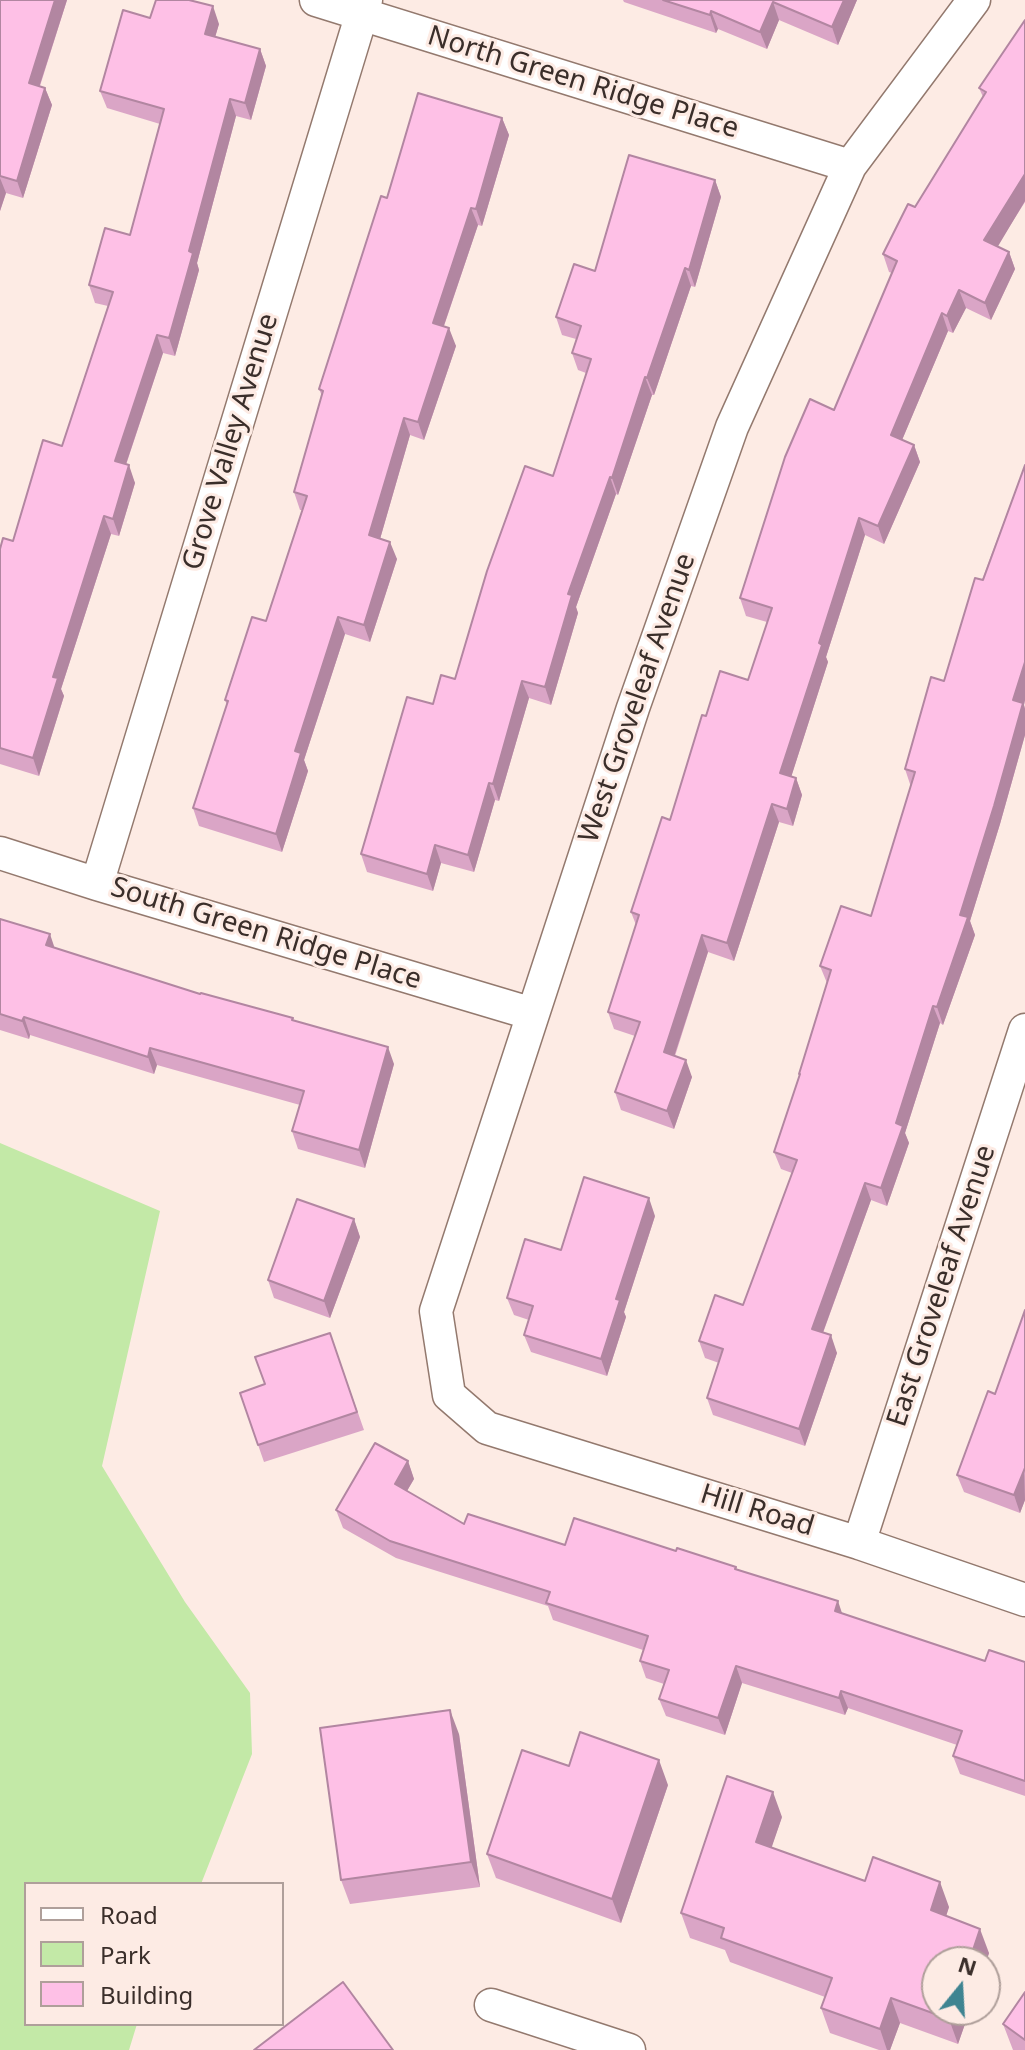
<!DOCTYPE html>
<style>
body{margin:0}
#map{position:relative;width:1025px;height:2050px;overflow:hidden;background:#fdebe4;font-family:"Noto Sans",sans-serif}
canvas{display:block}
.legend{position:absolute;left:24px;top:1882px;width:260px;height:144px;box-sizing:border-box;background:#fdebe4;border:2px solid #af9f9a;margin:0;padding:10px 14px;list-style:none;font-size:24px;color:#3a2e2a}
.legend li{display:flex;align-items:center;gap:16px;height:40px}
.legend b{width:40px;border:2px solid #af9f9a}
.north{position:absolute;left:921px;top:1946px;width:80px;height:80px;box-sizing:border-box;background:#fdebe4;border:2px solid #af9f9a;border-radius:50%;rotate:18deg;font-size:22px;font-weight:700;line-height:32px;text-align:center;color:#3a2e2a}
.north::after{content:'';display:block;margin:auto;width:28px;height:36px;background:#3f8491;clip-path:polygon(50% 0,100% 100%,50% 72%,0 100%)}
</style>
<div id="map">
<canvas width="1025" height="2050"></canvas>
<ul class="legend">
<li><b style="height:10px;background:#fff"></b>Road</li>
<li><b style="height:22px;background:#c3e9a7"></b>Park</li>
<li><b style="height:22px;background:#fec0e6"></b>Building</li>
</ul>
<div class="north">N</div>
</div>
<script>
const ctx = document.querySelector('canvas').getContext('2d');
ctx.lineJoin = 'round';
function paint(path, color) { ctx.fillStyle = color; ctx.fill(path, 'evenodd'); }
const toPath = rows => new Path2D(rows.map(r => 'M' + r).join(''));
function trace(path, color, width, dash) { ctx.strokeStyle = color; ctx.lineWidth = width; ctx.lineCap = dash ? 'butt' : 'round'; ctx.setLineDash(dash || []); ctx.stroke(path); }
function write(font, color, halo, rows, align = 'center') {
  ctx.font = font + ' "Noto Sans",sans-serif'; ctx.lineWidth = 6; ctx.setLineDash([]); ctx.textBaseline = 'middle'; ctx.strokeStyle = halo; ctx.fillStyle = color; for (const [text, x, y, turn = 0] of rows) {
    ctx.save(); ctx.translate(x, y); ctx.rotate((+turn || 0) * Math.PI / 180); ctx.textAlign = isNaN(turn) ? turn : align; if (halo) ctx.strokeText(text, 0, 0); ctx.fillText(text, 0, 0); ctx.restore();
  }
}
const green = toPath([
 [0,1143,160,1211,102,1466,185,1602,250,1693,252,1754,201,1884,26,1884,26,2024,137,2024,129,2050,0,2050]
]);
const street = toPath([
 [316,0,850,166],
 [974,0,850,166,732,427,633,708,436,1311,449,1395,487,1428,859,1543,1025,1600],
 [0,853,97,884,533,1014],
 [97,884,366,0],
 [859,1543,1025,1030],
 [491,2005,629,2050]
]);
const wall = toPath([
 [0,0,67,0,40,86,45,88,52,105,23,198,6,193,0,211],
 [623,0,857,0,838,45,779,20,767,49,718,29,716,33,624,2],
 [150,18,219,24,215,37,260,49,266,66,251,120,236,116,197,263,199,270,175,356,163,353,126,465,135,483,119,536,111,534,61,689,64,696,39,776,0,764,0,549,13,541,62,446,108,306,95,303,89,285,130,235,160,124,107,108,100,91],
 [1025,20,1025,202,997,246,1009,252,1015,269,991,320,966,308,953,333,948,331,902,440,914,445,920,462,884,544,865,535,826,657,828,662,791,777,796,778,802,795,793,826,779,822,734,961,708,952,675,1056,692,1077,674,1129,621,1110,615,1092,635,1036,614,1029,608,1012,636,925,631,912,670,820,706,716,748,680,767,622,746,616,740,598,834,410,892,273,889,272,883,254,915,207,983,97,979,88],
 [502,118,509,135,482,226,478,225,444,326,456,346,424,440,410,435,380,539,397,559,370,642,345,634,304,760,308,771,282,852,199,826,193,808,227,705,225,700,266,621,302,510,300,510,294,492,322,396,319,389,387,198],
 [715,180,721,197,695,287,691,286,654,395,652,395,618,495,616,494,576,607,578,613,551,705,529,698,499,801,495,800,474,872,441,863,433,891,367,872,361,854,433,704,455,679,553,476,586,373,578,370,572,353,576,339,562,335,556,317,595,271],
 [1025,465,1025,700,1024,705,1025,709,1025,735,1000,824,970,921,975,935,943,1025,940,1023,905,1133,909,1143,887,1206,871,1200,823,1333,837,1353,805,1446,713,1415,707,1398,719,1363,705,1358,699,1341,743,1305,792,1173,781,1169,774,1152,800,1076,799,1074,827,983,820,966,871,916,911,787,905,769,944,681],
 [0,919,54,948,200,994,294,1020,394,1064,365,1168,298,1149,292,1131,300,1105,157,1065,154,1074,30,1035,29,1039,0,1030],
 [655,1216,624,1312,626,1317,607,1376,531,1352,524,1335,529,1320,514,1315,507,1298],
 [354,1219,360,1237,330,1318,274,1298,268,1280],
 [1025,1310,1025,1500,1020,1513,964,1492,957,1475,995,1394],
 [330,1333,364,1430,264,1462,240,1393,265,1384],
 [408,1461,414,1479,407,1491,464,1524,565,1545,676,1551,736,1567,737,1570,842,1613,985,1661,1025,1662,1025,1796,960,1774,953,1756,957,1745,848,1708,845,1715,742,1683,725,1735,666,1716,659,1699,664,1684,646,1678,640,1661,643,1650,553,1620,548,1606,396,1558,343,1528,336,1510],
 [459,1734,480,1887,350,1904,341,1880],
 [569,1766,668,1785,621,1923,496,1878,487,1854],
 [782,1817,771,1848,865,1881,949,1907,946,1916,989,1953,958,2044,900,2023,890,2050,879,2050,830,2033,821,2008,825,1997,730,1962,725,1950,690,1938,681,1913],
 [1025,1992,1025,2050,1013,2050,1003,2024]
]);
const shadedWall = toPath([
 [55,0,67,0,35,100,29,83],
 [844,0,857,0,838,45,832,27],
 [773,2,779,20,767,49,760,32],
 [213,6,219,24,211,51,205,34],
 [711,11,718,29,716,33,710,15],
 [260,49,266,66,251,120,245,103],
 [45,88,52,105,23,198,17,181],
 [230,99,236,116,197,263,199,270,175,356,169,338,189,251],
 [502,118,509,135,482,226,476,209],
 [1025,174,1025,201,991,258,984,240],
 [0,178,6,193,0,211],
 [715,180,721,197,695,287,689,270],
 [471,208,478,225,439,340,433,323],
 [1009,252,1015,269,991,320,985,303],
 [685,268,691,286,654,395,647,378],
 [959,290,966,308,953,333,947,316],
 [942,313,948,331,897,452,891,435],
 [449,328,456,346,424,440,418,422],
 [157,335,163,353,121,479,115,461],
 [645,377,652,395,618,495,612,478],
 [404,418,410,435,376,553,369,535],
 [914,445,920,462,884,544,878,526],
 [129,465,135,483,119,536,113,519],
 [610,477,616,494,576,607,578,613,551,705,545,687,568,594],
 [104,516,111,534,61,689,64,696,39,776,33,758,53,677],
 [859,518,865,535,826,657,828,662,787,790,780,773,819,643],
 [390,542,397,559,370,642,364,625],
 [338,617,345,634,304,760,308,771,282,852,276,834,295,751],
 [1025,662,1025,700,1024,705,1025,709,1025,735,1000,824,970,921,975,935,943,1025,937,1007,1013,700],
 [522,681,529,698,499,801,493,784],
 [796,778,802,795,793,826,787,809],
 [489,783,495,800,474,872,468,855],
 [772,804,779,822,734,961,727,943],
 [435,845,441,863,433,891,427,874],
 [50,934,56,952,46,945],
 [702,935,708,952,670,1069,664,1052],
 [933,1006,940,1023,905,1133,909,1143,887,1206,881,1188,896,1123],
 [24,1017,30,1035,29,1039,22,1021],
 [388,1047,394,1064,365,1168,359,1150],
 [150,1048,157,1065,154,1074,148,1057],
 [686,1060,692,1077,674,1129,667,1111],
 [865,1183,871,1200,818,1346,812,1329],
 [649,1198,655,1216,624,1312,626,1317,607,1376,601,1359,616,1299],
 [354,1219,360,1237,330,1318,324,1301],
 [831,1335,837,1353,805,1446,799,1429],
 [408,1461,414,1479,401,1501,395,1484],
 [1024,1467,1025,1500,1020,1513,1014,1495],
 [838,1601,844,1619,835,1611],
 [736,1666,742,1683,725,1735,718,1718],
 [841,1691,848,1708,845,1715,839,1698],
 [450,1710,459,1734,480,1887,471,1862],
 [659,1760,668,1785,621,1923,612,1899],
 [773,1792,782,1817,765,1867,756,1842],
 [940,1882,949,1907,940,1935,931,1910],
 [980,1929,989,1953,985,1966,985,1962,969,1962],
 [891,1998,900,2023,890,2050,887,2050,880,2029],
 [952,2010,970,2010,958,2044,949,2019]
]);
const building = toPath([
 [0,0,55,0,29,83,45,88,17,181,0,176,0,0],
 [156,0,189,0,213,6,205,34,260,49,245,103,230,99,189,251,193,253,169,338,157,335,115,461,129,465,113,519,104,516,53,677,58,678,33,758,0,748,0,549,3,538,13,541,43,440,62,446,113,292,89,285,105,228,130,235,164,109,100,91,123,10,150,18,156,0],
 [663,0,844,0,832,27,773,2,760,32,711,11,710,15,663,0],
 [1025,20,1025,174,984,240,1009,252,985,303,959,290,947,316,942,313,891,435,914,445,878,526,859,518,819,643,822,645,780,773,796,778,787,809,772,804,727,943,702,935,664,1052,686,1060,667,1111,615,1092,640,1022,608,1012,639,915,631,912,662,817,670,820,702,715,706,716,720,671,748,680,772,608,740,598,785,457,810,399,834,410,897,261,883,254,908,204,915,207,986,92,979,88,1025,20],
 [418,93,502,118,476,209,471,208,433,323,449,328,418,422,404,418,369,535,390,542,364,625,338,617,295,751,301,753,276,834,193,808,228,701,225,700,252,617,266,621,307,496,294,492,323,391,319,389,381,196,387,198,418,93],
 [629,155,715,180,689,270,685,268,647,378,645,377,612,478,610,477,568,594,572,595,545,687,522,681,493,784,489,783,468,855,435,845,427,874,361,854,407,697,433,704,441,675,455,679,487,571,525,466,553,476,591,359,572,353,581,326,556,317,574,264,595,271,629,155],
 [1025,465,1025,662,1013,700,1023,703,994,806,960,915,968,917,937,1007,933,1006,896,1123,903,1126,881,1188,865,1183,812,1329,831,1335,799,1429,707,1398,723,1349,699,1341,715,1295,743,1305,797,1160,774,1152,800,1074,799,1074,831,970,820,966,841,906,871,916,915,772,905,769,931,677,944,681,975,578,983,580,1025,465],
 [0,919,50,934,46,945,200,994,201,993,293,1018,292,1020,388,1047,359,1150,292,1131,304,1091,150,1048,148,1057,24,1017,22,1021,0,1014,0,919],
 [584,1177,649,1198,616,1299,620,1300,601,1359,524,1335,533,1306,507,1298,525,1239,561,1250,584,1177],
 [297,1199,354,1219,324,1301,268,1280,297,1199],
 [1025,1310,1025,1468,1014,1495,957,1475,988,1391,995,1394,1025,1310],
 [330,1333,357,1412,258,1445,240,1393,265,1384,255,1357,330,1333],
 [375,1443,408,1461,395,1484,464,1524,468,1514,565,1545,574,1518,676,1551,677,1548,736,1567,735,1569,838,1601,835,1611,985,1661,989,1650,1025,1662,1025,1781,953,1756,962,1731,841,1691,839,1698,736,1666,718,1718,659,1699,669,1670,640,1661,648,1636,546,1603,550,1592,390,1541,336,1510,375,1443],
 [450,1710,471,1862,341,1880,320,1728,450,1710],
 [580,1732,659,1760,612,1899,487,1854,522,1750,569,1766,580,1732],
 [727,1776,773,1792,756,1842,865,1881,873,1857,940,1882,931,1910,980,1929,969,1962,937,1962,937,2010,952,2010,949,2019,891,1998,880,2029,821,2008,832,1978,721,1938,724,1928,681,1913,727,1776],
 [343,1982,393,2050,254,2050,343,1982],
 [1025,1992,1025,2040,1003,2024,1025,1992]
]);
const streetNames = [
 ["North Green Ridge Place",583,83,17],
 ["Grove Valley Avenue",231,442,-73],
 ["West Groveleaf Avenue",638,698,-71],
 ["South Green Ridge Place",266,934,17],
 ["East Groveleaf Avenue",942,1286,-72],
 ["Hill Road",757,1511,17]
];
paint(green, '#c3e9a7');
trace(street, '#93796e', 35);
trace(street, '#fff', 32);
paint(wall, '#daa5c6');
paint(shadedWall, '#b286a1');
paint(building, '#fec0e6');
trace(building, '#b286a1', 2);
write('28px', '#3a2e2a', '#fdebe4', streetNames);
</script>
